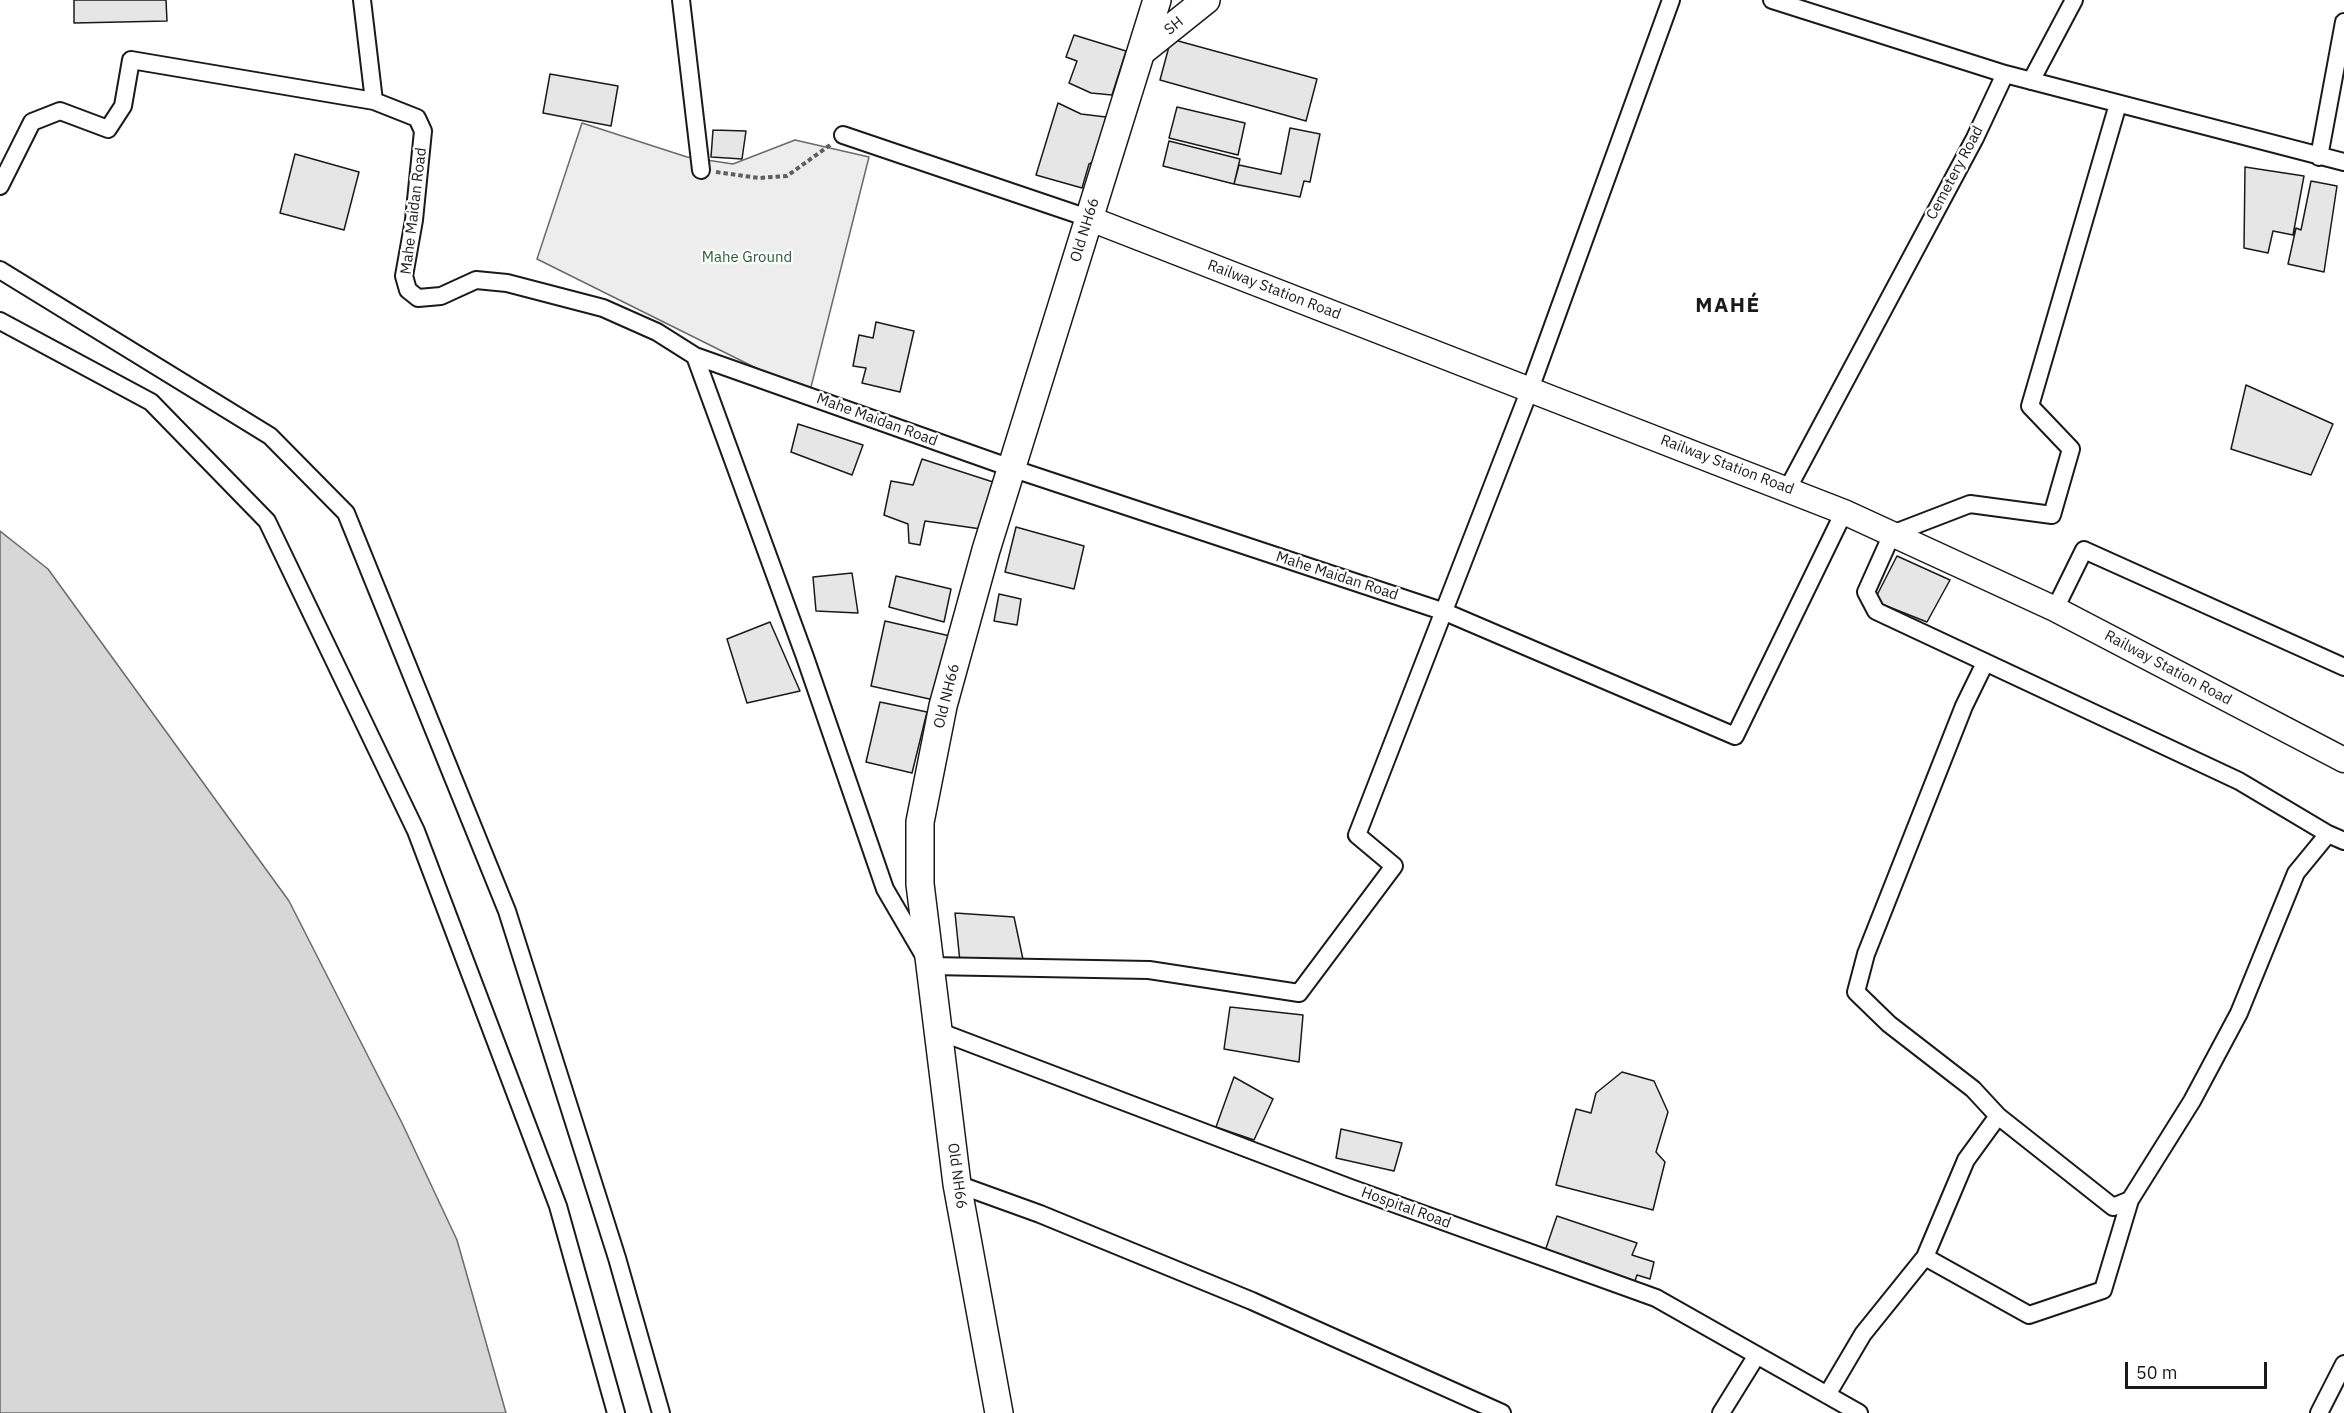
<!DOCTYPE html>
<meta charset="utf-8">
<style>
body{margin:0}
#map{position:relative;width:2344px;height:1413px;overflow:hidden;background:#fff;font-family:"IBM Plex Sans",sans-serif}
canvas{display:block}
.scale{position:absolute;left:2125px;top:1362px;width:142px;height:27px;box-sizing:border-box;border:3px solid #1a1a1a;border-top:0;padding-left:8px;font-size:18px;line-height:21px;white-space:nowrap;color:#1a1a1a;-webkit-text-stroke:4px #fff;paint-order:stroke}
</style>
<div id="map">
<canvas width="2344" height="1413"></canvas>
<div class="scale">50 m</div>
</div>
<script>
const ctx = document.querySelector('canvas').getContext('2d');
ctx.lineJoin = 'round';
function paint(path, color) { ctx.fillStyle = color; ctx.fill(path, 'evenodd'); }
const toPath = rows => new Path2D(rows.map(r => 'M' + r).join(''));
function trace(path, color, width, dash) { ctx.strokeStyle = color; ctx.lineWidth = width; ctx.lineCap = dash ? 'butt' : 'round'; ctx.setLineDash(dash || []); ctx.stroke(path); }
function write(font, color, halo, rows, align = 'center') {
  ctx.font = font + ' "IBM Plex Sans",sans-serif'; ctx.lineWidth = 4.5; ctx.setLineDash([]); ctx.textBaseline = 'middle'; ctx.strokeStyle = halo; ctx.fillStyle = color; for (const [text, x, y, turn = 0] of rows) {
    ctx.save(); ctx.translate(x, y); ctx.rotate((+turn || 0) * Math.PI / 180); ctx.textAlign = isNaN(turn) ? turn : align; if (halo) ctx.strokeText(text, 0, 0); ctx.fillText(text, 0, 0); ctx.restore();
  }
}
const built = toPath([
 [582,123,687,157,733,164,795,140,869,157,810,391,760,370,537,259,582,123]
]);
const water = toPath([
 [0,531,48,569,289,901,402,1123,457,1240,506,1413,0,1413,0,531]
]);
const building = toPath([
 [74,0,166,0,167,21,74,23,74,0],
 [1074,35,1126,51,1112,95,1091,93,1069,83,1077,61,1066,57,1074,35],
 [1171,39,1317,79,1306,121,1160,80,1171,39],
 [550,74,618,86,611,126,543,113,550,74],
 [1058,103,1081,114,1106,117,1097,160,1089,164,1082,188,1036,175,1058,103],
 [1177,107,1245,123,1238,155,1169,138,1177,107],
 [1290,128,1320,134,1310,182,1304,181,1300,197,1234,184,1239,165,1281,174,1290,128],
 [713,130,746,131,742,159,711,157,713,130],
 [1169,141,1240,159,1234,184,1163,166,1169,141],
 [295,154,359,172,344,230,280,213,295,154],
 [2245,167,2304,176,2293,235,2273,231,2268,253,2244,248,2245,167],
 [2311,181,2337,186,2324,272,2288,264,2296,228,2301,230,2311,181],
 [876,322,914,331,900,392,862,383,866,368,853,366,859,335,873,338,876,322],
 [2246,385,2333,424,2311,475,2231,449,2246,385],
 [798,424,863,445,852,475,791,452,798,424],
 [922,459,993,482,981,529,925,521,920,545,909,543,908,524,884,515,891,481,913,485,922,459],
 [1016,527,1084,546,1074,589,1005,572,1016,527],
 [1897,556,1950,580,1927,622,1874,601,1897,556],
 [852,573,858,613,816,611,813,577,852,573],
 [896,576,951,589,944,622,889,607,896,576],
 [999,594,1021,599,1017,625,994,621,999,594],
 [885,621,950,636,934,700,871,686,885,621],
 [770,622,800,691,747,703,727,639,770,622],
 [880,702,927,712,912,773,866,762,880,702],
 [955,913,1014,917,1024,964,960,962,955,913],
 [1230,1007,1303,1015,1299,1062,1224,1049,1230,1007],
 [1622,1072,1654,1081,1668,1112,1656,1152,1665,1162,1653,1210,1556,1185,1576,1109,1591,1113,1596,1093,1622,1072],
 [1234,1077,1273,1099,1254,1140,1216,1127,1234,1077],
 [1341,1129,1402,1143,1394,1171,1336,1158,1341,1129],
 [1557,1216,1637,1243,1632,1255,1654,1262,1650,1279,1637,1275,1634,1284,1545,1251,1557,1216]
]);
const path = toPath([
 [716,172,759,178,787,176,830,145]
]);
const street = toPath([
 [362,0,374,101],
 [681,0,701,170],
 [1772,0,2005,74,1975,138,1788,488],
 [2005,74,2344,162],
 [2031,81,2074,0],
 [2118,104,2030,406,2071,449,2052,515,1970,504,1892,534,1866,592,1876,611,2239,781,2328,834,2344,841],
 [843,135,1088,218],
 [2319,157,2344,22],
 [0,186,32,122,60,111,108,129,123,106,131,60,374,101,417,118,423,131,414,220,404,276,408,290,418,298,441,296,476,280,507,283,603,308,657,332,695,356,1011,468,1445,612,1735,736,1844,512],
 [0,270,270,436,346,513,507,911,617,1258,661,1413],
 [0,321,151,402,267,521,416,831,558,1206,616,1413],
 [695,356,805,657,885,889,930,966,1149,970,1299,993,1394,866,1357,835,1530,389,1671,0],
 [2055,609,2084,550,2344,667],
 [938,1031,1348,1187,1656,1298,1859,1413],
 [1998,1116,2113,1207,2130,1200,2192,1101,2239,1013,2296,873,2328,834],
 [957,1184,1040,1214,1252,1301,1502,1413],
 [1925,1257,2029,1315,2103,1290,2130,1200],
 [1827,1395,1863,1334,1925,1257,1966,1160,1998,1116,1973,1089,1889,1024,1856,992,1866,954,1964,706,1985,663],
 [1721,1413,1757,1355],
 [2319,1413,2344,1364]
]);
const secondary = toPath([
 [1088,218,1844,512,2055,609,2344,760]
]);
const primary = toPath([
 [1141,52,1206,0],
 [999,1413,957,1184,920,884,920,822,943,706,986,550,1157,0]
]);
const streetNames = [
 ["SH",1174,26,-39],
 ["Cemetery Road",1955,173,-62],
 ["Mahe Maidan Road",414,211,-83],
 ["Old NH66",1085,230,-73],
 ["Railway Station Road",1274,290,21],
 ["Mahe Maidan Road",877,420,20],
 ["Railway Station Road",1727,465,21],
 ["Mahe Maidan Road",1337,576,18],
 ["Railway Station Road",2168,668,28],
 ["Old NH66",947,696,-76],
 ["Old NH66",957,1176,82],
 ["Hospital Road",1406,1208,20]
];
const parkNames = [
 ["Mahe Ground",747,258]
];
const districtNames = [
 ["MAHÉ",1728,306]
];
paint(built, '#ededed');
trace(built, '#6a6a6a', 1.5);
paint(water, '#d7d7d7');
trace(water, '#6a6a6a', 1.5);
paint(building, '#e6e6e6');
trace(building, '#1a1a1a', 1.5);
trace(street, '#1a1a1a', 20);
trace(secondary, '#1a1a1a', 27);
trace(primary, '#1a1a1a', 30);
trace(path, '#5f5f5f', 4, [4.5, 3]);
trace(street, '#fff', 16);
trace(secondary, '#fff', 24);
trace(primary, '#fff', 27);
write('15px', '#1a1a1a', '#fff', streetNames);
write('15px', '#2b5a34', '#fff', parkNames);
ctx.letterSpacing = '1.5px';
write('bold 21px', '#1a1a1a', '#fff', districtNames);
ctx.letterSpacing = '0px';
</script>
